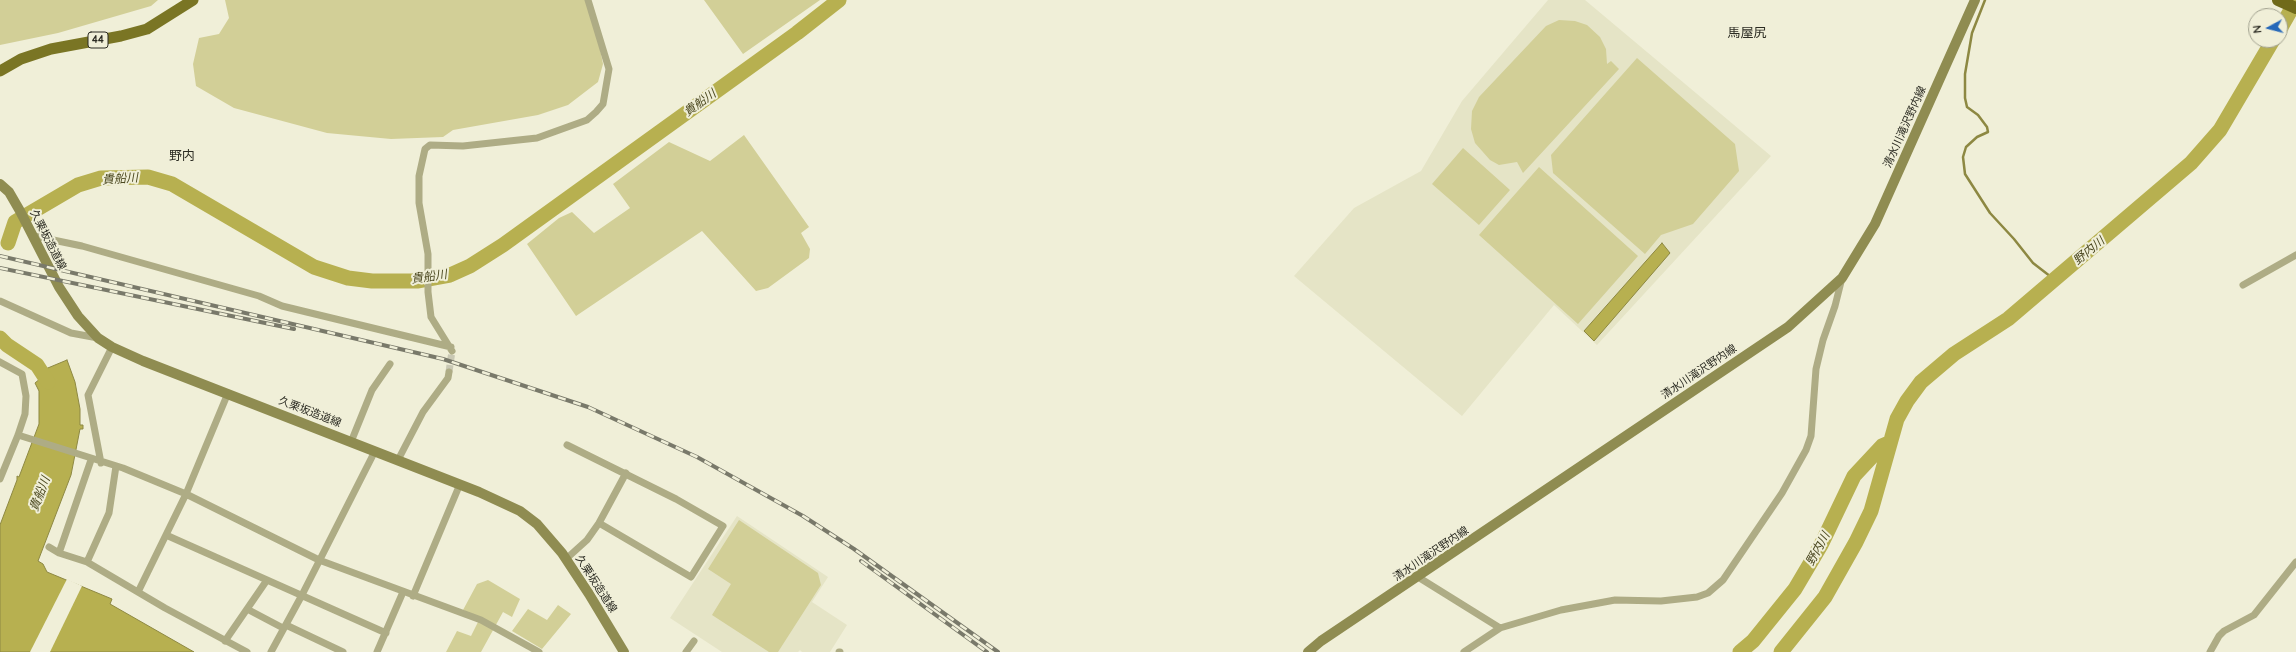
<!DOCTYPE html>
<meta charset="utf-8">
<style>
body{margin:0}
#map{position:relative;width:2296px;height:652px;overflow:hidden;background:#f0efd8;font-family:Quicksand,sans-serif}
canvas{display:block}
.north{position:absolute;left:2248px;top:8px;width:40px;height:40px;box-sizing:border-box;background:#f0efd8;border:1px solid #a1a18f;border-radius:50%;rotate:263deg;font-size:11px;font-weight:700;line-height:16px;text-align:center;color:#2b2b22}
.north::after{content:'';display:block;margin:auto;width:14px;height:18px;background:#2568b9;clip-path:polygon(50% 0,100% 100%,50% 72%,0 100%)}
</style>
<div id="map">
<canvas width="2296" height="652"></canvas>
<div class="north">N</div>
</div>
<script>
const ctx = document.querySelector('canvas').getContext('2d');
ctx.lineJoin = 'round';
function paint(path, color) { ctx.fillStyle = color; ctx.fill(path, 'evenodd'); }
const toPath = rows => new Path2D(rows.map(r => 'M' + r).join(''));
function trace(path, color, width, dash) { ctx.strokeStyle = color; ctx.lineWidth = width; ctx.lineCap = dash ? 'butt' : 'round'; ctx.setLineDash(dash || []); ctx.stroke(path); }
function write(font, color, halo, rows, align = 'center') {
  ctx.font = font + ' Quicksand,"Noto Sans JP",sans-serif'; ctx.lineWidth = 4; ctx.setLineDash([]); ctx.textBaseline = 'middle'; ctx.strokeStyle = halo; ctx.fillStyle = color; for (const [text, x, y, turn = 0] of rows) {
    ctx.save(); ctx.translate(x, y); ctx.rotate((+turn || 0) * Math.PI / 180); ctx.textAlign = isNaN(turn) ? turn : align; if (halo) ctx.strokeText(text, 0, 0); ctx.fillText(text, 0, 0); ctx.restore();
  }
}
const built = toPath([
 [1548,0,1585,0,1771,156,1597,345,1554,305,1462,416,1294,276,1354,208,1421,171,1462,101],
 [737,516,828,577,812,602,847,625,830,652,802,652,800,650,798,652,722,652,670,618]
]);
const green = toPath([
 [0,0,158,0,151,6,58,33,0,45],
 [225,0,586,0,598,39,603,64,598,82,568,105,538,115,453,130,443,137,391,139,327,133,234,108,196,86,193,64,199,38,219,34,229,18],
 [704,0,820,0,743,54],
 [1559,20,1575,21,1587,25,1600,37,1606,49,1607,64,1611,61,1619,69,1523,173,1517,162,1499,165,1490,160,1475,143,1471,129,1472,111,1479,97,1546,26],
 [1637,58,1735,144,1739,171,1693,224,1661,235,1645,254,1553,173,1551,155],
 [744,135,809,227,801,233,810,249,809,258,768,288,756,291,702,231,576,316,527,244,559,218,572,212,594,233,630,208,613,184,669,142,710,161],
 [1463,148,1510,190,1479,225,1432,184],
 [1539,167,1638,256,1578,324,1479,235],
 [739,520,818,573,821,585,778,652,769,652,712,615,731,584,708,569],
 [488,580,520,599,512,617,503,612,481,652,446,652,457,631,471,636,480,618,463,610,477,584],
 [558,605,571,614,542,649,512,631,528,609,547,620]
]);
const water = toPath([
 [1662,243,1670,253,1594,341,1584,331,1662,243],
 [67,360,75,382,80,409,80,425,83,425,83,429,80,429,71,475,38,561,43,564,47,572,112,599,110,604,194,652,0,652,0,525,17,480,17,476,19,477,39,424,39,391,35,383,41,378,34,369,39,363,43,370,67,360]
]);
const pier = toPath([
 [67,579,82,586,50,652,30,652]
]);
const stream = toPath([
 [1985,0,1972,33,1965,74,1965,98,1967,107,1978,115,1987,127,1988,132,1977,137,1966,147,1963,157,1965,174,1990,213,2014,239,2033,263,2055,280]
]);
const river = toPath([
 [2280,29,2296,1],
 [8,243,15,222,78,185,101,178,148,177,172,184,314,267,348,278,372,281,417,281,450,275,470,266,503,245,797,33,839,0],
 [0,338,7,345,37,365,48,382],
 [1740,652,1753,641,1795,589,1821,545,1854,476,1882,446,1889,443],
 [1781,652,1825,597,1856,542,1871,511,1897,419,1907,401,1921,382,1954,354,2008,319,2191,163,2220,130,2273,40]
]);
const minorTunnel = toPath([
 [449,372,452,351]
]);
const minor = toPath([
 [34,236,82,246,259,296,282,306,451,347],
 [2243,285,2296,255],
 [0,301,71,333,98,338],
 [452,351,431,317,428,292,428,254,419,203,419,176,425,149,430,145,463,146,537,138,587,120,596,112,603,104,609,69,588,0],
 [0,362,22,374,26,396,25,414,18,435,0,479],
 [18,435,123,468,186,494,319,560,481,620,539,652],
 [351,442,372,390,390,364],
 [567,445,676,499,723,526,691,577,599,523],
 [398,460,423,412,448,378,449,372],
 [101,463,88,395,112,347],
 [166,535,386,633],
 [49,547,59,553,87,562,165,608,247,652],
 [59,553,91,460],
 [566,559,587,540,599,523,626,473],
 [87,562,109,513,116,466],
 [1418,577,1500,628],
 [138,592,186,494,228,393],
 [413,596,460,484],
 [247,609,283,628],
 [286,625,343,652],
 [225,641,267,580],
 [271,652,302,595,375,451],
 [377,652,403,592],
 [686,652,694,641],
 [839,652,840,652],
 [1464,652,1500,628,1561,610,1615,600,1661,601,1697,597,1708,593,1723,580,1782,493,1806,450,1811,436,1816,369,1823,340,1835,306,1842,278],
 [2210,652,2219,636,2224,631,2254,615,2296,562]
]);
const secondary = toPath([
 [0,184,9,192,20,211,59,287,78,316,98,338,112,347,143,361,479,492,520,511,537,524,562,553,589,594,624,652],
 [1308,652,1321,641,1788,327,1842,278,1875,224,1975,0]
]);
const primary = toPath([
 [0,71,21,59,51,49,121,36,147,29,193,0]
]);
const trunk = toPath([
 [2278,0,2296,8]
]);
const rail = toPath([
 [0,256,443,359,588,407,697,457,803,516,854,549,998,652],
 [0,268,294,329],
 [861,561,987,652]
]);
const shields = [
 [98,40,20]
];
const shieldNames = [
 ["44",98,40]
];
const streetNames = [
 ["清水川滝沢野内線",1905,127,-66],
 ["久栗坂造道線",48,240,63],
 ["清水川滝沢野内線",1699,372,-34],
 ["久栗坂造道線",310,412,21],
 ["清水川滝沢野内線",1431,554,-34],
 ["久栗坂造道線",596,584,57]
];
const waterNames = [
 ["貴船川",700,103,-36],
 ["貴船川",120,179,-4],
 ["野内川",2089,251,-40],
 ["貴船川",429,277,-8],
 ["貴船川",40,494,-69],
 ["野内川",1818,549,-61]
];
const quarterNames = [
 ["馬屋尻",1747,33],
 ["野内",182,156]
];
paint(built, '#e5e4c6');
paint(green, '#d2cf97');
paint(water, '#b7b050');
trace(water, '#8d8842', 1);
paint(pier, '#f0efd8');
trace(stream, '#8d8842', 2.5);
trace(river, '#b7b050', 15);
trace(minorTunnel, '#c9c8b4', 7, [7, 3.5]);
trace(minor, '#aeac85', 7);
trace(secondary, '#8f8c51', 10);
trace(primary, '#7a7524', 11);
trace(trunk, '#706a1a', 12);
trace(rail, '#79796a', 4);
trace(rail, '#f0efd8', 2.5, [8]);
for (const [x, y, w] of shields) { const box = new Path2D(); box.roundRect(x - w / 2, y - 8, w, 16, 3); ctx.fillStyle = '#f0efd8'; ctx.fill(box); trace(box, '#2b2b22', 1); }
write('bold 10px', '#2b2b22', null, shieldNames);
write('11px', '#2b2b22', '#f0efd8', streetNames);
write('italic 12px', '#4b4820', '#f0efd8', waterNames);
write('13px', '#2b2b22', '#f0efd8', quarterNames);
</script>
